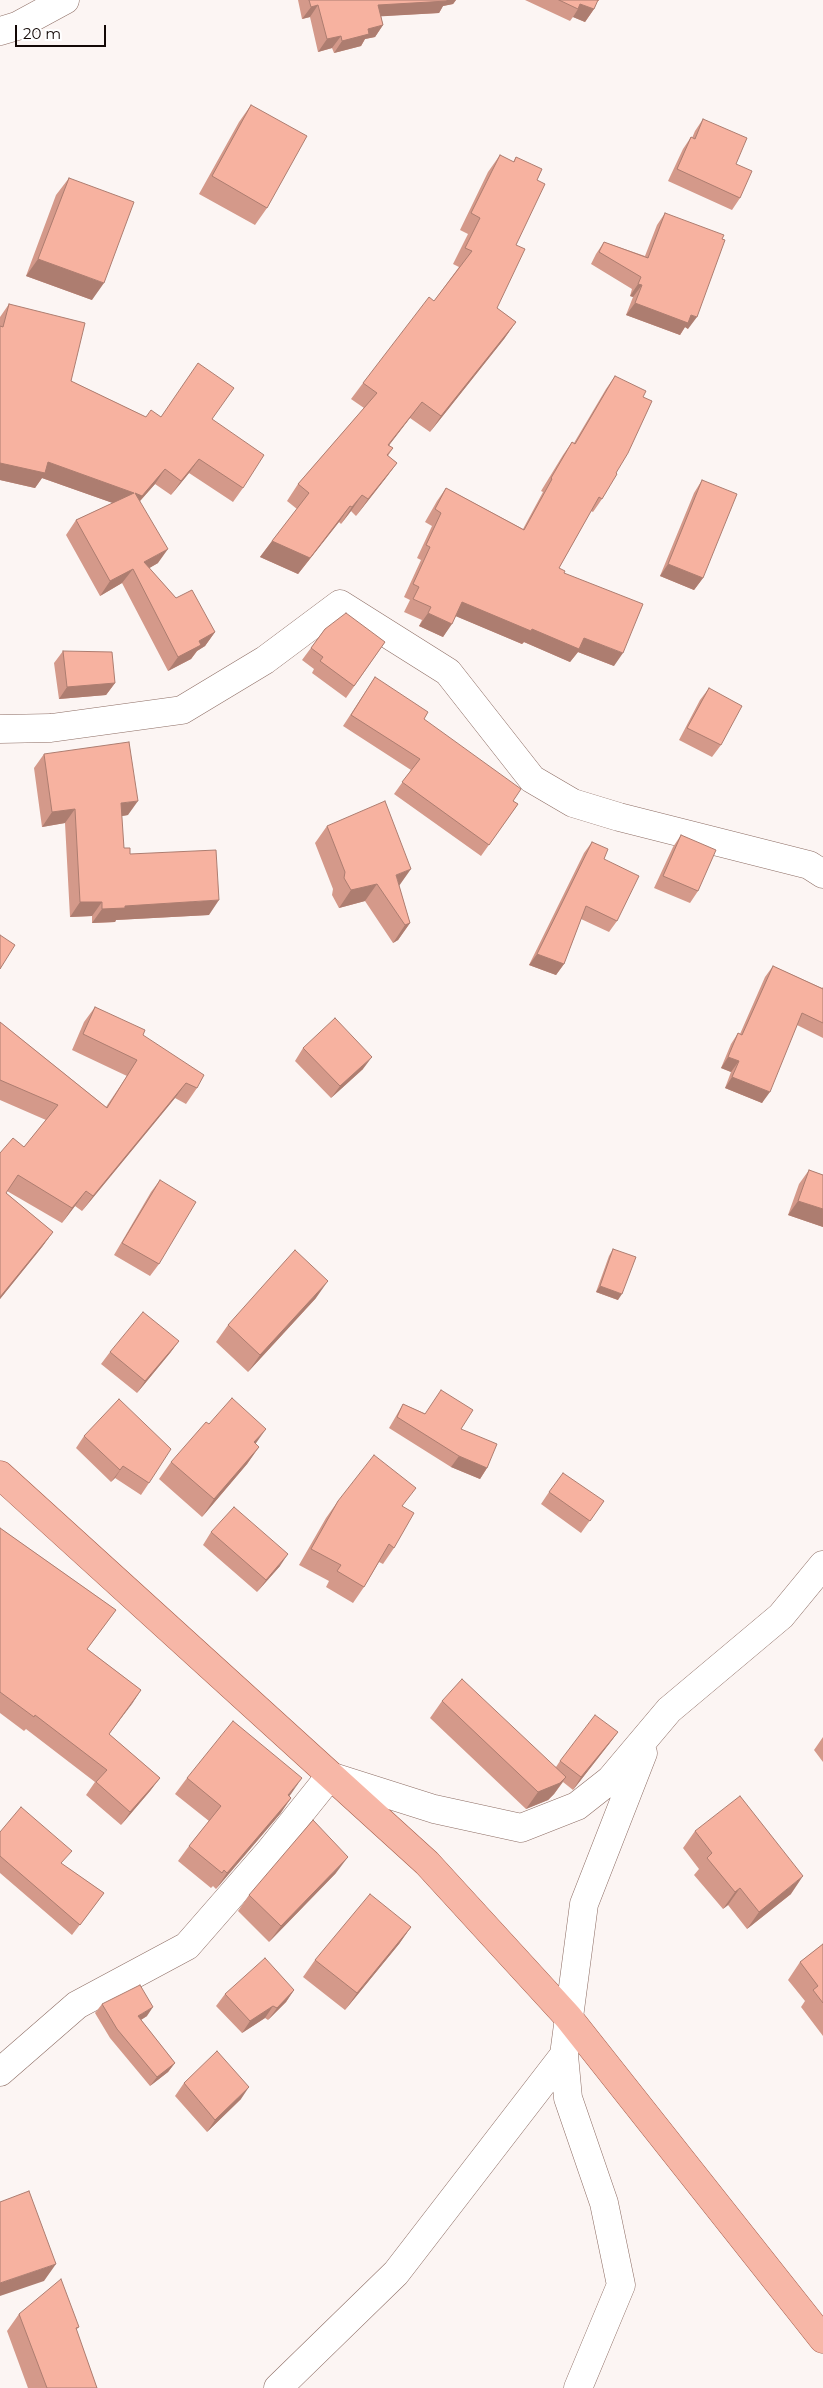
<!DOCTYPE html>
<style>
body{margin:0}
#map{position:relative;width:823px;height:2388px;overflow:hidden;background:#fcf5f3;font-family:Montserrat,sans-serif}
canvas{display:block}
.scale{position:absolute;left:15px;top:25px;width:91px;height:22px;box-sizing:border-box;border:2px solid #130806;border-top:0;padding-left:6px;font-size:15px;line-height:18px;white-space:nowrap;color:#130806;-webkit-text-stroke:4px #fff;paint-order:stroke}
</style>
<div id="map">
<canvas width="823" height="2388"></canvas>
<div class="scale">20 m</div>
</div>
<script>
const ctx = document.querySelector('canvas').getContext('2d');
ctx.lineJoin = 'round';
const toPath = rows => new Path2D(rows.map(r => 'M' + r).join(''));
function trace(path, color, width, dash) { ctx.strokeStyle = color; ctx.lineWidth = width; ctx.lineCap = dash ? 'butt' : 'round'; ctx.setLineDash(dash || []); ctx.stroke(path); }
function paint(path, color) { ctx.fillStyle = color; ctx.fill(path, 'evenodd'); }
const minor = toPath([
 [0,31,17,26,65,0],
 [0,729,51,728,182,710,265,660,340,604,448,672,532,779,573,803,619,817,809,865,823,874],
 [0,2072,77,2005,187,1946,269,1852,330,1776,434,1809,521,1828,577,1806,610,1780,669,1710,781,1616,823,1565],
 [278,2388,396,2273,564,2055],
 [578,2388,621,2285,604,2203,568,2098,564,2055,584,1904,643,1753]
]);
const major = toPath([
 [0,1475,427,1863,568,2017,823,2339]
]);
const wall = toPath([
 [298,0,456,0,453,4,443,6,439,13,381,16,383,25,375,37,365,39,361,46,334,53,332,48,318,52,310,17,302,19],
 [525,0,599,0,599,1,597,1,594,9,585,22,573,17,570,21],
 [251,105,267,208,255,225,199,194,239,122],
 [703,119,736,164,740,198,732,210,668,181,683,149,691,137,692,138,695,131],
 [500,155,513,162,516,157,537,180,516,245,497,308,516,322,504,339,430,432,410,418,389,445,393,448,388,456,397,463,385,479,356,516,351,511,341,524,339,522,298,574,260,557,272,541,297,509,287,501,298,484,364,408,351,399,363,383,434,301,459,267,453,264,468,234,460,230,488,172],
 [69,178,92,300,26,276,56,195],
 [665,213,688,329,685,327,680,335,626,315,633,297,630,296,632,289,591,264,596,254,604,242,645,256,657,225],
 [9,304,71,381,146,417,161,417,212,419,243,488,233,502,189,473,171,495,155,484,140,501,158,563,149,568,176,598,215,632,205,646,197,651,191,659,168,671,122,583,100,596,66,535,76,520,113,503,42,478,35,488,0,480,0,317],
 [615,376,643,397,616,473,602,499,593,512,591,511,559,568,564,573,614,666,578,652,570,662,524,642,522,644,456,616,443,637,419,626,422,620,404,612,410,600,404,597,421,560,417,558,432,526,425,522,437,501,446,488,523,529,543,492,541,491,563,455,572,442,574,443,606,389],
 [702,480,703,578,694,590,660,576,694,493],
 [325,629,385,642,346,698,312,673,314,669,302,660],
 [63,651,115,683,106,695,59,699,54,663],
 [375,677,424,719,513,801,518,804,481,856,394,794,411,770,343,726],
 [709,688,721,745,712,757,679,740,700,700],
 [44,754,128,815,121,816,124,848,130,854,209,915,116,920,115,922,92,923,92,916,70,917,65,823,42,827,34,768],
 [327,826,399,886,410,923,398,940,393,943,365,901,339,908,332,895,333,889,315,843],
 [681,835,698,891,690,903,654,888,673,847],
 [592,842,604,859,617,921,609,932,581,919,564,964,556,975,529,965,584,853],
 [773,966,822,988,823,987,823,1038,797,1025,762,1103,725,1088,731,1072,721,1068,731,1044,738,1033,740,1034,765,977],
 [95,1007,143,1035,197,1088,186,1104,175,1098,82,1211,75,1206,62,1223,7,1191,6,1193,53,1232,42,1247,0,1299,0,1153,24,1147,46,1120,0,1100,0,1022,106,1107,127,1076,72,1050,84,1022],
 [303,1048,363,1069,331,1098,295,1061],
 [809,1170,823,1175,823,1227,788,1215,799,1184],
 [160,1180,159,1264,150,1276,114,1255,151,1192],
 [613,1249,618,1300,596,1292,609,1256],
 [316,1298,248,1372,216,1342,228,1325],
 [179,1341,170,1353,137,1393,101,1364,110,1352],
 [403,1404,461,1429,487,1468,480,1479,451,1467,389,1428],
 [84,1436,149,1483,141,1495,115,1478,111,1482,76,1448],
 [256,1444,259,1447,247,1464,202,1517,159,1479,171,1462],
 [549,1492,604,1501,581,1533,541,1504],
 [338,1501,403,1507,394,1548,383,1564,379,1562,364,1587,353,1603,326,1587,329,1581,299,1565,326,1518],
 [0,1528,116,1610,87,1649,141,1690,109,1734,160,1778,150,1791,121,1825,86,1795,95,1782,26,1729,24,1731,0,1713],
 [211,1532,280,1566,257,1592,203,1545],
 [442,1701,556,1767,560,1761,618,1732,609,1744,573,1790,563,1782,554,1794,548,1800,526,1809,430,1718],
 [823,1737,823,1762,814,1750],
 [187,1778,289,1796,291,1798,280,1814,216,1889,213,1886,211,1888,178,1861,189,1846,209,1821,175,1794],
 [695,1831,791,1894,747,1929,728,1905,723,1909,694,1875,699,1869,683,1848],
 [0,1832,62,1864,104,1893,72,1935,0,1873],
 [336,1873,269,1942,238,1911,249,1895],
 [411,1927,399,1944,345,2010,303,1977,315,1960],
 [823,1944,823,2036,801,2007,805,2001,788,1980,800,1962],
 [294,1990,286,2002,268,2020,265,2018,242,2033,216,2006,225,1994],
 [102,2004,147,2016,141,2020,175,2063,168,2072,150,2086,110,2038,95,2013],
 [184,2083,241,2099,207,2132,175,2096],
 [19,2314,79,2327,76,2330,97,2388,28,2388,7,2331]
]);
const shadedWall = toPath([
 [443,0,456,0,453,4,443,6,439,13,370,17,378,5],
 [580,4,594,9,585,22,573,17,578,9],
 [318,5,310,17,302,19,311,7],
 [383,25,375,37,365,39,361,46,334,53,342,41,368,29],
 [341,36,332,48,318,52,327,39],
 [38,259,104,283,92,300,26,276],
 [638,284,642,285,633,297,630,296],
 [635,303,691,315,697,317,688,329,685,327,680,335,626,315],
 [516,322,504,339,430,432,441,416],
 [422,402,410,418,377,461,388,445],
 [199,459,189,473,171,495,181,481],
 [48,462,134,493,124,507,42,478,35,488,0,480,0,463],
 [397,463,385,479,356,516,368,499],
 [165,469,155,484,132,510,135,493],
 [362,495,351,511,341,524,352,507],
 [350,506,339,522,298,574,260,557,272,541],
 [168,549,158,563,136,576,144,562],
 [668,564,703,578,694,590,660,576],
 [133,569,122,583,100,596,110,581],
 [462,602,532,629,584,638,623,653,614,666,578,652,570,662,524,642,522,644,453,615],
 [428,613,452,624,443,637,419,626],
 [215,632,205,646,197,651,191,659,168,671,178,657,199,641],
 [115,683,106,695,59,699,67,687],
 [138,801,128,815,111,818,121,803],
 [75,809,65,823,42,827,52,812],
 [411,869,399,886,396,875],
 [377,884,365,901,339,908,351,890],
 [219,900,209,915,116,920,115,922,92,923,102,909,125,906],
 [80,902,102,902,92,916,70,917],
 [410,923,398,940,393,943,405,925],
 [537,954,564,964,556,975,529,965],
 [372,1057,363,1069,331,1098,340,1086],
 [728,1057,739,1061,731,1072,721,1068],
 [732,1077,770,1092,762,1103,725,1088],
 [186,1083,175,1098,82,1211,93,1196],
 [86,1191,75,1206,62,1223,72,1208],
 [798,1201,823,1209,823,1227,788,1215],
 [53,1232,42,1247,0,1299,0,1297],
 [328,1281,316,1298,248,1372,260,1355],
 [600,1286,622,1294,618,1300,596,1292],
 [179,1341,170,1353,137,1393,145,1381],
 [266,1429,254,1446,254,1442],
 [259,1447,247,1464,202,1517,214,1499],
 [459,1456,487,1468,480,1479,451,1467],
 [123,1466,115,1478,111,1482],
 [288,1554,280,1566,257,1592,266,1580],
 [141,1690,132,1704,99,1747,109,1734],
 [618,1732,609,1744,573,1790,581,1777],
 [566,1777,554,1794,548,1800,526,1809,538,1792],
 [160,1778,150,1791,121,1825,130,1812],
 [302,1778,291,1794,277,1811,288,1795],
 [291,1798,280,1814,216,1889,227,1873],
 [348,1857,336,1873,269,1942,281,1926],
 [803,1876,791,1894,747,1929,759,1912],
 [740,1888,728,1905,723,1909,735,1892],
 [411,1927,399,1944,345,2010,357,1993],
 [294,1990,286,2002,268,2020,277,2008],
 [273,2006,265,2018,242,2033,250,2021],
 [153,2007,147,2016,131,2026,138,2016],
 [175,2063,168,2072,150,2086,157,2077],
 [249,2087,241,2099,207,2132,215,2120],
 [56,2264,44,2281,0,2296,0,2283]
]);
const building = toPath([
 [309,0,447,0,447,1,378,5,383,25,368,29,369,34,342,41,341,36,327,39,318,5,311,7,309,0],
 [559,0,598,0,594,9,580,4,578,9,559,0],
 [251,105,307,136,267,208,212,176,251,105],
 [703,119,747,138,736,164,752,171,740,198,677,169,691,137,695,139,703,119],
 [500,155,514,162,516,157,542,169,537,180,545,184,516,245,525,249,497,308,516,322,441,416,422,402,388,445,393,448,387,455,397,463,368,499,362,495,352,507,350,506,310,558,272,541,309,493,298,484,377,393,363,383,429,297,434,301,472,251,465,248,480,218,471,213,500,155],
 [69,178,134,202,104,283,38,259,69,178],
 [665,213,724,235,722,239,725,240,697,317,691,315,688,323,635,303,642,285,638,284,641,277,599,252,604,242,648,258,665,213],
 [9,304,85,323,71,381,146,417,151,410,161,417,198,363,234,388,212,419,264,455,243,488,199,459,181,481,165,469,142,496,135,493,168,549,144,562,176,598,192,590,215,632,199,641,201,645,178,657,133,569,110,581,76,520,134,493,48,462,45,473,0,463,0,326,3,327,9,304],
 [615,376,646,391,643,397,652,401,628,453,616,473,617,474,602,499,599,497,559,568,565,571,564,573,643,604,623,653,584,638,579,649,532,629,531,631,462,602,452,624,428,613,431,607,413,599,419,587,413,584,430,547,426,545,441,513,435,509,446,488,524,530,552,479,551,478,572,442,575,444,615,376],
 [702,480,737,494,703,578,668,564,702,480],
 [346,613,385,642,354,686,320,661,323,657,311,648,325,629,346,613],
 [63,651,112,652,115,683,67,687,63,651],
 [375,677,428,712,424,719,521,789,513,801,518,804,489,845,402,782,420,759,351,715,375,677],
 [709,688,742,706,721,745,687,728,709,688],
 [129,742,138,801,121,803,124,848,130,848,130,854,216,850,219,900,125,906,125,908,102,909,102,902,80,902,75,809,52,812,44,754,129,742],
 [385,801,411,869,396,875,410,923,405,925,377,884,351,890,344,878,345,872,327,826,385,801],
 [681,835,716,850,698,891,663,876,681,835],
 [592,842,608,849,604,859,639,876,617,921,586,906,564,964,537,954,592,842],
 [0,935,15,945,0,969,0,935],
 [773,966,823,989,823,1023,802,1013,770,1092,732,1077,739,1061,728,1057,738,1033,742,1035,773,966],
 [95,1007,145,1030,143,1035,204,1075,197,1088,186,1083,93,1196,86,1191,72,1208,18,1175,6,1193,53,1232,0,1297,0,1153,13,1138,24,1147,58,1105,0,1080,0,1022,107,1108,137,1060,83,1034,95,1007],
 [335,1018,372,1057,340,1086,303,1048,335,1018],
 [809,1170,823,1175,823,1209,798,1201,809,1170],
 [160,1180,196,1202,159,1264,122,1243,160,1180],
 [613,1249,636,1257,622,1294,600,1286,613,1249],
 [295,1250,328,1281,260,1355,228,1325,295,1250],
 [143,1312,179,1341,145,1381,110,1352,143,1312],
 [441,1390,473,1410,461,1429,497,1444,487,1468,459,1456,397,1417,403,1404,425,1414,441,1390],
 [232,1398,266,1429,254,1442,259,1447,214,1499,171,1462,206,1422,209,1424,232,1398],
 [119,1399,171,1449,149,1483,123,1466,120,1470,84,1436,119,1399],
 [374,1455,416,1488,402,1506,414,1513,394,1548,389,1544,364,1587,337,1571,341,1565,311,1549,338,1501,374,1455],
 [563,1473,604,1501,590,1521,549,1492,563,1473],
 [234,1507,288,1554,266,1580,211,1532,234,1507],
 [0,1528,116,1610,87,1649,141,1690,109,1734,160,1778,130,1812,96,1782,107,1770,35,1715,34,1717,0,1692,0,1528],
 [462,1679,566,1777,560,1783,538,1792,442,1701,462,1679],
 [595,1715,618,1732,581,1777,560,1761,595,1715],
 [233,1721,302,1778,288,1795,291,1798,227,1873,224,1870,222,1873,189,1846,221,1806,187,1778,233,1721],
 [740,1796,803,1876,759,1912,740,1888,735,1892,707,1858,712,1853,695,1831,740,1796],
 [21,1807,72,1851,61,1863,104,1893,80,1925,0,1856,0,1832,21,1807],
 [313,1820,348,1857,281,1926,249,1895,313,1820],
 [370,1894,411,1927,357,1993,315,1960,370,1894],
 [823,1944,823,2003,813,1990,818,1986,800,1962,823,1944],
 [265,1958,294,1990,277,2008,273,2006,250,2021,225,1994,265,1958],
 [140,1985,153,2007,138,2016,175,2063,157,2077,117,2029,102,2004,140,1985],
 [217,2051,249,2087,215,2120,184,2083,217,2051],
 [29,2191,56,2264,0,2283,0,2202,29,2191],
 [61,2279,79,2327,76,2328,97,2388,47,2388,19,2314,61,2279]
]);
trace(minor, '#8d6d64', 29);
trace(major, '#a35b48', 29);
trace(minor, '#fff', 28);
trace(major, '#f7b7a7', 28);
paint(wall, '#d4998a');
paint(shadedWall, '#ad7d70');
paint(building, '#f7b2a0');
trace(building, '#ad7d70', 1);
</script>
